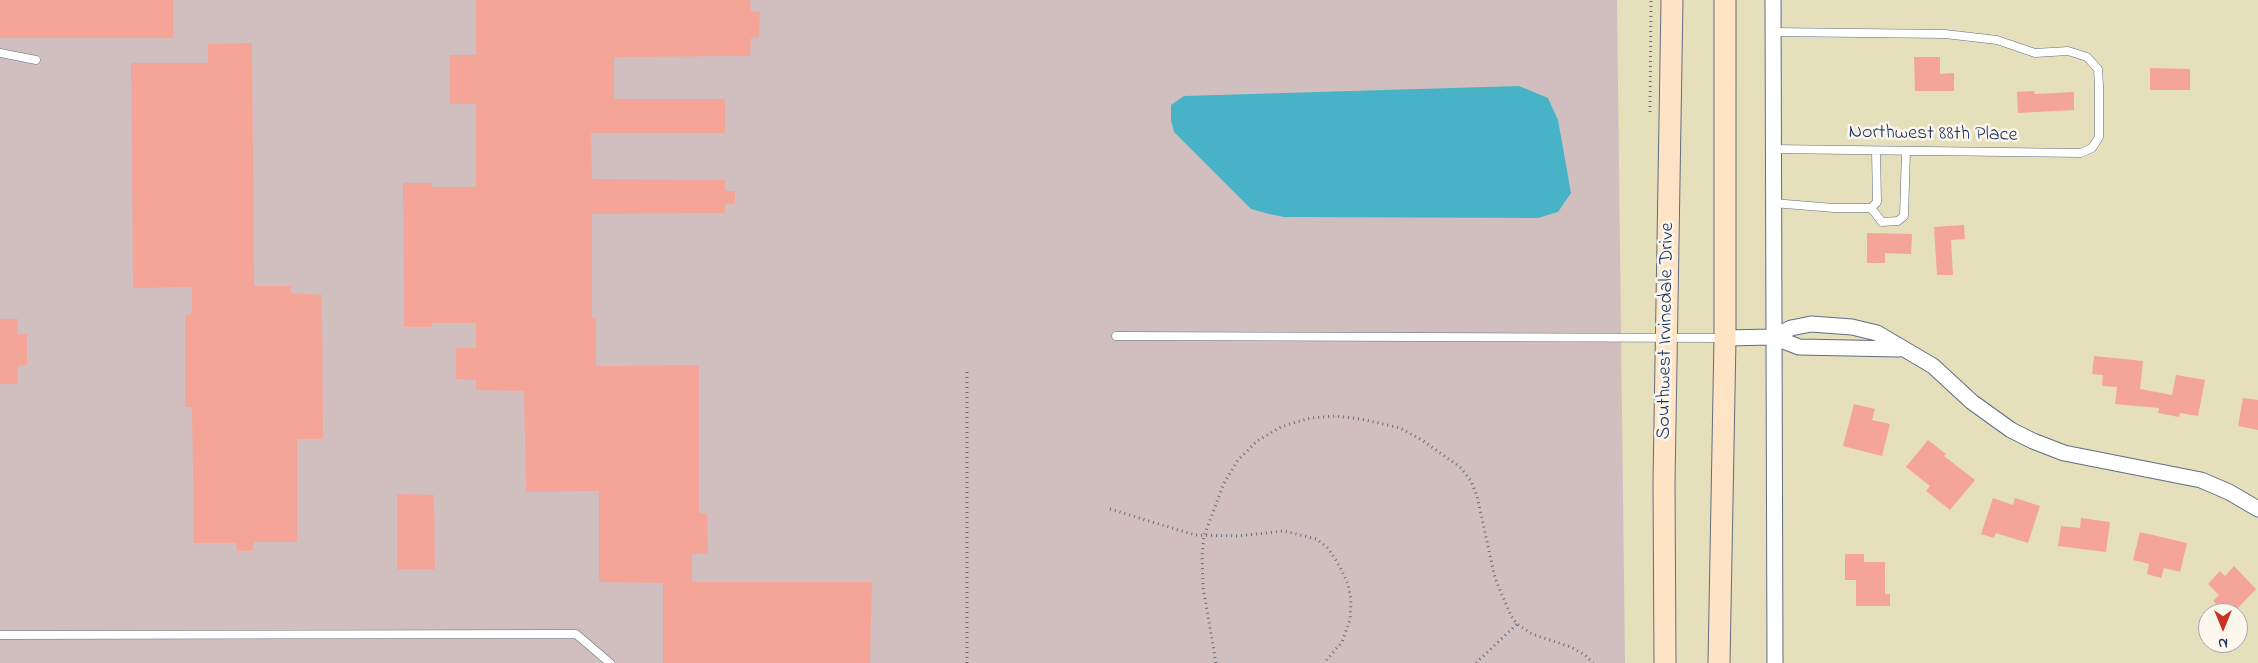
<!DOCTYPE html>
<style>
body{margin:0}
#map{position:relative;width:2258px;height:663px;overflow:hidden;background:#e5dfbb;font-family:"Indie Flower",sans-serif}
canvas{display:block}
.north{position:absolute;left:2198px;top:603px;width:50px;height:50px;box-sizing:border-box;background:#fbf7ec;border:1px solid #a1a7b3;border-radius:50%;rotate:180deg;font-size:14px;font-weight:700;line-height:20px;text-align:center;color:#1b2f5e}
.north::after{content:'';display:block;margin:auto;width:18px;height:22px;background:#c8321e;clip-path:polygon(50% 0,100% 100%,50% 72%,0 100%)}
</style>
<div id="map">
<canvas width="2258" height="663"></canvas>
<div class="north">N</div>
</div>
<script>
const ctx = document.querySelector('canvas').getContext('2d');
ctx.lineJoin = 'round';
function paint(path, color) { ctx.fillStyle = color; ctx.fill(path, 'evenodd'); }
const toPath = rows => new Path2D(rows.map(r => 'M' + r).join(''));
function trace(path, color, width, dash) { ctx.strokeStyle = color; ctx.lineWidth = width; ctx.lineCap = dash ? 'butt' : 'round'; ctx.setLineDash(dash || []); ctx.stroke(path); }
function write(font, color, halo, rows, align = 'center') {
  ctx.font = font + ' "Indie Flower",sans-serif'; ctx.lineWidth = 5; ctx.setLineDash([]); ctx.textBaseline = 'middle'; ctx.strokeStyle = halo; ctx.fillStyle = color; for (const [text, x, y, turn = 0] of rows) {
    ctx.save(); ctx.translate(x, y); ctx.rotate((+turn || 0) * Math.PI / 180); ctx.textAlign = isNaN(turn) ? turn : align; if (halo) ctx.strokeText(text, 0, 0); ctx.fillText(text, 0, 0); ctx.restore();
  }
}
const industrial = toPath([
 [0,0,1617,0,1625,663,0,663]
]);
const water = toPath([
 [1519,86,1548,98,1558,120,1571,193,1558,212,1538,218,1284,217,1269,214,1251,209,1174,132,1171,120,1171,105,1184,96]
]);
const building = toPath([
 [0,0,173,0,173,38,0,38],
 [476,0,750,0,751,11,760,12,759,37,751,38,750,56,614,57,614,99,725,99,725,133,591,133,592,179,725,180,725,191,735,191,735,204,725,204,725,213,592,214,592,318,596,318,596,366,699,365,699,513,707,513,708,554,692,554,692,582,872,582,870,663,663,663,663,583,599,582,599,491,526,492,524,391,476,390,476,380,456,379,456,348,476,348,476,323,432,323,432,327,404,327,403,183,432,183,432,187,476,187,476,104,450,104,450,55,476,55],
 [252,43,254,286,291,286,291,293,322,295,323,439,297,439,297,542,254,542,252,551,237,551,236,543,194,543,192,407,185,407,185,315,192,314,192,287,133,288,131,63,208,63,208,44],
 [1914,57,1940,57,1940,74,1954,73,1954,91,1915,91],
 [2150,68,2190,69,2190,90,2150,90],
 [2034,91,2035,94,2074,92,2074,110,2018,113,2017,92],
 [1964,225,1965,239,1951,240,1953,275,1937,275,1934,227],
 [1867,233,1912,234,1911,254,1885,253,1885,263,1867,263],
 [0,319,18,319,17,334,27,334,27,365,18,366,18,384,0,384],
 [2094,356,2143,361,2140,389,2172,395,2176,375,2205,380,2198,416,2180,413,2179,417,2158,413,2159,408,2115,404,2117,387,2102,386,2103,375,2092,374],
 [2243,398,2258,400,2258,430,2238,426],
 [1854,404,1875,409,1872,420,1890,424,1882,456,1843,446],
 [1928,440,1946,454,1944,456,1975,480,1950,510,1926,491,1930,486,1906,467],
 [397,494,434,495,435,569,397,569],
 [1993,498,2013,505,2015,498,2040,506,2028,543,1996,533,1994,538,1981,534],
 [2081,518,2110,522,2106,552,2058,546,2061,526,2080,528],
 [2140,532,2187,543,2180,572,2164,568,2161,578,2147,574,2149,564,2133,560],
 [1845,554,1864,554,1864,562,1885,562,1885,594,1890,594,1890,606,1856,606,1856,580,1845,580],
 [2234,566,2256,589,2236,610,2230,604,2223,611,2213,601,2219,595,2208,584,2220,571,2225,576]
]);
const path = toPath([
 [1650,112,1651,0],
 [1110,509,1195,535,1238,536,1284,531,1316,539,1328,548,1340,567,1348,584,1351,600,1350,620,1342,642,1324,663],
 [967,663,967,371],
 [1216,663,1203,587,1202,556,1204,536,1224,483,1238,460,1257,441,1281,427,1296,422,1311,418,1335,416,1361,419,1400,428,1422,440,1460,467,1471,481,1477,496,1495,578,1511,616,1517,624,1532,634,1571,647,1585,655,1593,663],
 [1476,663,1517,624]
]);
const service = toPath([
 [1773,32,1945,34,1997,40,2035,53,2068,51,2087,57,2098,69,2099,86,2099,137,2092,148,2081,153,1773,149],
 [0,53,36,60],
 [1773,203,1834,208,1871,208,1877,202,1876,151],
 [1871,208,1882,222,1898,221,1904,216,1906,151],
 [1116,336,1724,338],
 [0,635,576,634,610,663]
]);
const minor = toPath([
 [1773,0,1775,663],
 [1773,337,1799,347,1899,349],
 [1725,338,1773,337,1791,328,1811,324,1852,327,1877,333,1933,366,1972,402,2011,430,2033,441,2064,453,2201,480,2229,492,2258,509]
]);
const secondary = toPath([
 [1665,663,1664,483,1672,0],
 [1719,663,1725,338,1725,0]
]);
const streetNames = [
 ["Northwest 88th Place",1933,135,1],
 ["Southwest Irvinedale Drive",1667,331,-89]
];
paint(industrial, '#d1bfbf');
paint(water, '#48b3c6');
paint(building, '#f4a598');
trace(service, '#626d7f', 9);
trace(minor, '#626d7f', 17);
trace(secondary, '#626d7f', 23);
trace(path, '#626d7f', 3, [1, 4]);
trace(service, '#fff', 8);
trace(minor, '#fff', 15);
trace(secondary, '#fee4c5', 21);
write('20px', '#1b2f5e', '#fbf7ec', streetNames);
</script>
